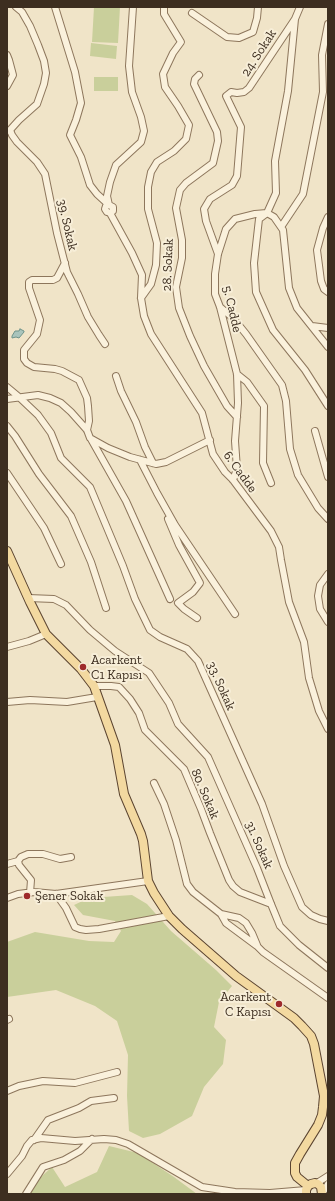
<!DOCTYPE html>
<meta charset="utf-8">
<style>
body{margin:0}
#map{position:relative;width:335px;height:1201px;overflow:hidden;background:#f0e4c8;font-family:"Zilla Slab",serif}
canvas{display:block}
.frame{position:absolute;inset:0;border:8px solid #3d2e20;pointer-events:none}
</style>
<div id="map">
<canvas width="335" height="1201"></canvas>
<div class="frame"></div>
</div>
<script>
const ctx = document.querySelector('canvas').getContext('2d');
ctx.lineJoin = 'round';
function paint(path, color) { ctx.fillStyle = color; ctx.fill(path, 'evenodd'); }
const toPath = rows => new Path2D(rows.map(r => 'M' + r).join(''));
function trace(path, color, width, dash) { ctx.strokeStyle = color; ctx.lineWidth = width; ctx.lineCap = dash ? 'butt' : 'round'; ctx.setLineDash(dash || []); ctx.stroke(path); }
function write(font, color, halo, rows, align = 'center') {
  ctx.font = font + ' "Zilla Slab",serif'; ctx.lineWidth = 4; ctx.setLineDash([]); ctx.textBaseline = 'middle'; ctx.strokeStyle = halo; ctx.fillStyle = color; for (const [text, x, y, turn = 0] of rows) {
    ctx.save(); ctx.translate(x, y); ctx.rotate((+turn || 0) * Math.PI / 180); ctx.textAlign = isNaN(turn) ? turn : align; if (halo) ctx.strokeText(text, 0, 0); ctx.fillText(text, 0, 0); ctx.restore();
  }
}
const green = toPath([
 [94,7,120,7,118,43,92,42],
 [91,43,117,46,116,59,90,56],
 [94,77,118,77,118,91,94,91],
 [132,895,147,904,171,931,216,970,232,986,219,1002,214,1027,226,1040,223,1064,204,1087,192,1116,160,1134,143,1138,129,1131,127,1096,128,1055,117,1021,95,1006,56,990,7,997,7,942,35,932,89,941,114,942,121,931,115,921,83,915,74,905,89,898],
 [109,1146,138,1153,174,1177,197,1194,26,1194,34,1183,52,1167,65,1187,97,1172]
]);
const water = toPath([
 [20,329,24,331,24,332,19,338,16,337,12,338,12,336,15,331,19,331,20,329]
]);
const minor = toPath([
 [55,7,75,72,81,103,76,120,70,135,81,157,90,185,97,194,109,205,113,207,113,211,110,213,107,212,105,209,106,206,109,205],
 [192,13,227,37,239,38,253,32,257,18,258,7],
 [7,55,9,60,13,75,7,86],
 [199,75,195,79,194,84,217,132,218,141,213,163,186,183,180,190,176,208,182,240,182,258,176,287,179,308,190,336,204,366,227,406,237,417],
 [10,130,12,135,17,142,37,162,45,174,57,233,67,272,78,294,88,317,99,335,105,344],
 [7,131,10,130,19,120,37,104,44,84,46,73,44,61,38,45,30,26,22,12,16,7],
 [109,205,107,196,110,182,116,165,141,142,144,131,141,117,132,92,129,66,133,7],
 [110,213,132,253,142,275,141,298,144,316,151,334,202,413,213,454,225,472,233,480,271,531,279,547,281,560,289,602,304,642,309,678,319,711,328,729],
 [267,213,259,219,254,263,256,292,273,330,305,370,328,406],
 [267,213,276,193,275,161,288,91,295,19,300,7],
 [267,213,274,217,283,230,289,288,297,308,328,347],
 [328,217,323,228,317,250,321,281,324,289,328,292],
 [281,227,303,194,323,92,322,55,328,24],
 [218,254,206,221,204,209,210,199,232,185,237,176,241,127,226,96,231,92,237,93,244,92,249,88,295,19],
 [65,263,57,278,53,280,32,280,29,282,29,288,40,320,37,334,24,350,24,359,27,363,34,367,55,369,62,371,79,380,87,398,88,406,89,421,87,430],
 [141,298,151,284,156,265,157,243,148,209,148,187,151,172,157,162,174,151,186,139,189,125,178,106,165,87,163,74,173,53,181,42,164,14,164,7],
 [220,307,233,318,246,334,282,385,286,401,290,449,298,475,318,508,328,519],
 [312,326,328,328],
 [237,374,247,382,264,406,263,463,271,483],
 [116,376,121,391,136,422,145,447,153,463],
 [7,387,19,397,38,415,51,433,61,458,90,487,123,566,135,599,150,630,160,637,187,649,198,661,262,804,284,866,302,907,311,915,320,919,328,921],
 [7,399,38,395,50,398,61,403,71,412,87,430,90,438,108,448,130,457,156,464,166,462,210,440],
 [7,426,15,436,39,474,71,516,91,562,106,608],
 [315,431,328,477],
 [91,439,126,501,170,599],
 [140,460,157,493,175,525,235,614],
 [7,473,44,528,61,564],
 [233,480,237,469,235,441,238,403,237,374,220,307,215,294,215,274,218,254,226,229,235,219,255,214,267,213],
 [168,519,179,545,200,583,193,592,178,603,184,609,197,618],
 [328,574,320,585,318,596,320,609,328,622],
 [28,598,54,599,66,605,90,630,115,651,149,673,169,703,178,724,208,757,257,868,271,904,280,926,299,945,328,968],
 [7,647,29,641,46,634],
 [94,686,111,686,119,687,130,699,139,713,145,730,184,769,201,809,210,833,229,880,233,886,240,892,271,904],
 [7,702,30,700,67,702,97,697],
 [154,783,164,804,176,840,187,884,193,892,221,914,226,923,257,946,263,952,328,998],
 [7,864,18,861],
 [30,893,31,880,19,865,18,861,21,857,28,854,43,854,60,859,71,857],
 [56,894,66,908,75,927,80,929,86,930,99,929,169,916],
 [7,898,18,894,34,892,56,894,148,881],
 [221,914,239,918,246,923,252,933,257,945],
 [7,1020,9,1019],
 [7,1091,19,1086,43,1081,75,1083,117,1072],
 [34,1140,48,1120,79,1108,91,1101,114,1098],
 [7,1174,22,1156,27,1146,32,1140,41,1138,75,1141,104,1139,116,1140,128,1144,202,1187,235,1192,270,1193,306,1190],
 [317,1183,328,1176],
 [26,1194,43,1167,64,1160,80,1151,92,1139],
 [322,1194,328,1184]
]);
const major = toPath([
 [7,551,30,602,46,634,81,669,94,686,115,745,124,794,141,834,143,841,148,881,154,893,169,916,182,929,236,976,294,1018,302,1026,311,1036,314,1044,324,1096,323,1107,322,1115,318,1125,300,1154,295,1163,295,1173,297,1177,308,1186],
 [306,1194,306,1190,308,1186,311,1184,315,1183,318,1184,321,1187,322,1194]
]);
const markers = [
 [83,667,4,"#9e2a2b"],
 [27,896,4,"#9e2a2b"],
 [279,1004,4,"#9e2a2b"]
];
const streetNames = [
 ["24. Sokak",259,53,-57],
 ["39. Sokak",67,225,77],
 ["28. Sokak",168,265,-88],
 ["5. Cadde",232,309,77],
 ["6. Cadde",240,472,54],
 ["33. Sokak",221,686,66],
 ["80. Sokak",205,794,67],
 ["31. Sokak",259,845,66]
];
const poiNames = [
 ["Acarkent",91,660],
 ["C1 Kapısı",91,675],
 ["Şener Sokak",35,896],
 ["Acarkent",271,997,"right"],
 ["C Kapısı",271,1012,"right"]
];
paint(green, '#c9cf9b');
paint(water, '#a9c4bc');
trace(water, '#6f938a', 1);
trace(minor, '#8d765c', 8);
trace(major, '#5b4430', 10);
trace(minor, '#faf1dc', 6);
trace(major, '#f3d9a0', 8);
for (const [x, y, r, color] of markers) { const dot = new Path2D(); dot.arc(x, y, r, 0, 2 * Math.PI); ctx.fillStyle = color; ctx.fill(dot); trace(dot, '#f7eed8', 1.5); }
write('13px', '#3d2e20', '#f7eed8', streetNames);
write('13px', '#3d2e20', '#f7eed8', poiNames, 'left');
</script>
